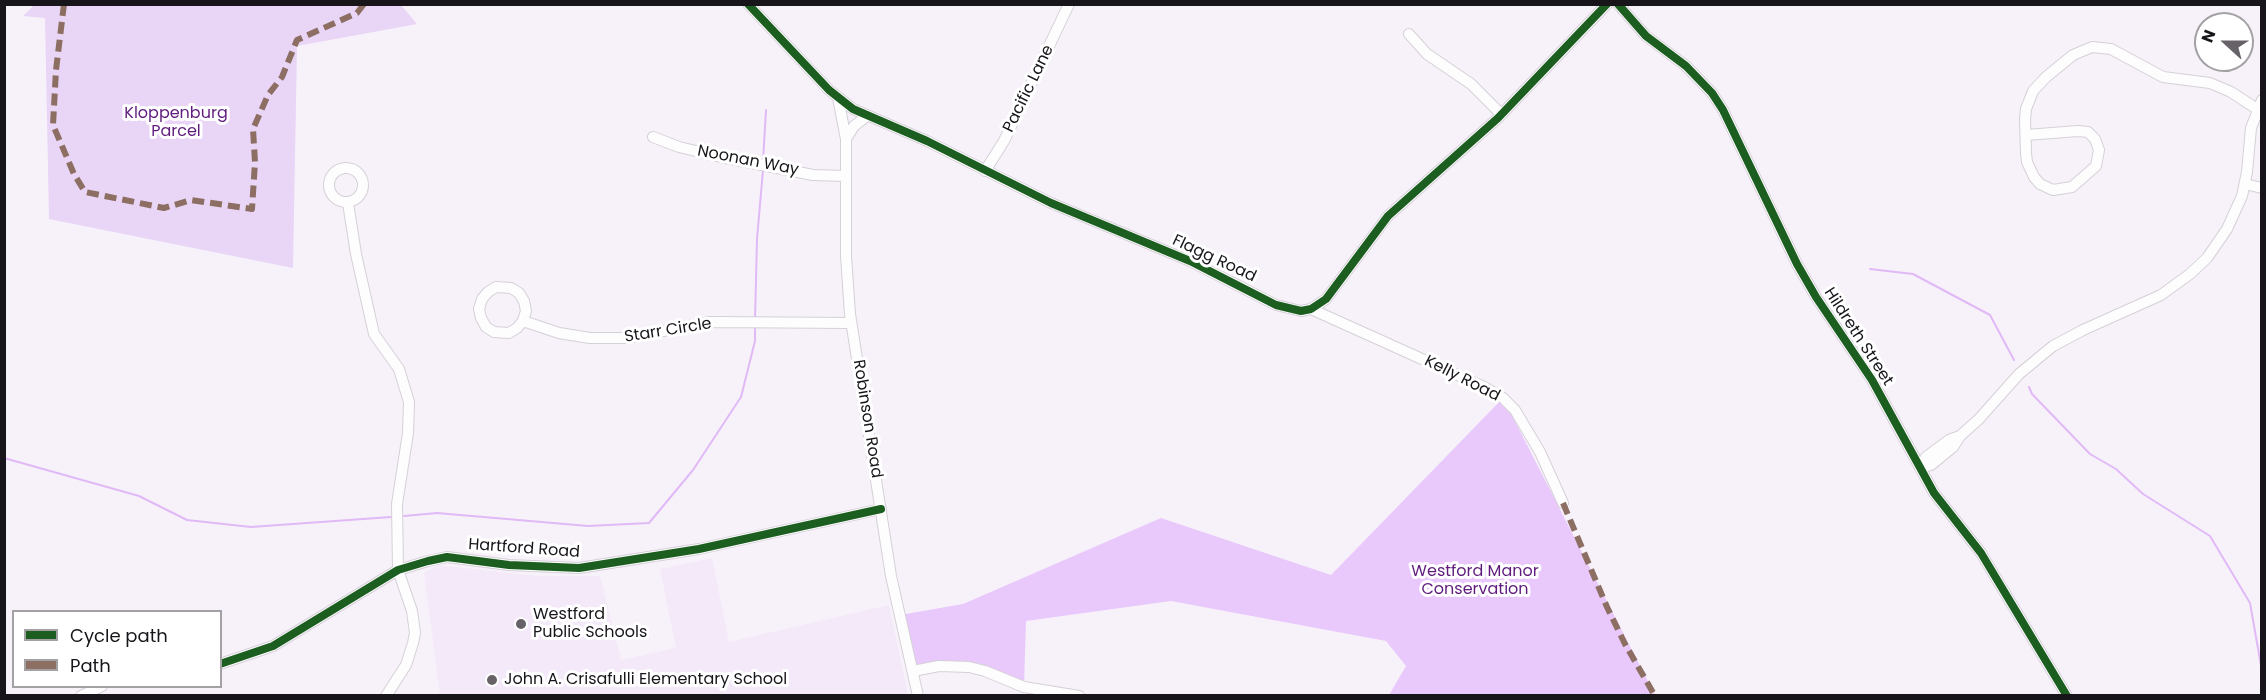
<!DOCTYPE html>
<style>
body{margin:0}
#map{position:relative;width:2266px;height:700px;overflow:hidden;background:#f7f2fa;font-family:Poppins,sans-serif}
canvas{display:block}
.frame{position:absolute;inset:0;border:6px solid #18151a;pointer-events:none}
.legend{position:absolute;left:12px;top:610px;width:210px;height:78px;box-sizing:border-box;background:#fff;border:2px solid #a3a1a3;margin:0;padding:8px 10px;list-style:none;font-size:18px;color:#18151a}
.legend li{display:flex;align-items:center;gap:12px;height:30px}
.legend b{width:30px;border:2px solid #a3a1a3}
.north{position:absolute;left:2194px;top:12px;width:60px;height:60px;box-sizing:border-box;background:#fff;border:2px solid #a3a1a3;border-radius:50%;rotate:291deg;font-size:16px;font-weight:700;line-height:24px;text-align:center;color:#18151a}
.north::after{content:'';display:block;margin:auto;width:21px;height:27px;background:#666268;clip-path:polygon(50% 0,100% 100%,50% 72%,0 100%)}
</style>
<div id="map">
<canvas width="2266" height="700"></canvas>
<div class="frame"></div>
<ul class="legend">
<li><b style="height:8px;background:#1b5e20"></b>Cycle path</li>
<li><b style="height:8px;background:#8d6e63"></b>Path</li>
</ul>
<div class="north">N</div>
</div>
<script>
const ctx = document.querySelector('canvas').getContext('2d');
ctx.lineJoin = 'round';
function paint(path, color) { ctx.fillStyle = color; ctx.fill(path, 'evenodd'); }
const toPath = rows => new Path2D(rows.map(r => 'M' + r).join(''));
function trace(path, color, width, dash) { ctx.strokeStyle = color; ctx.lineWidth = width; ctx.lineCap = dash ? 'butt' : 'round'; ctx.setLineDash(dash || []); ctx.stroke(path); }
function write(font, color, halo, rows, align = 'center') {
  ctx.font = font + ' Poppins,sans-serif'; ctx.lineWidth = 6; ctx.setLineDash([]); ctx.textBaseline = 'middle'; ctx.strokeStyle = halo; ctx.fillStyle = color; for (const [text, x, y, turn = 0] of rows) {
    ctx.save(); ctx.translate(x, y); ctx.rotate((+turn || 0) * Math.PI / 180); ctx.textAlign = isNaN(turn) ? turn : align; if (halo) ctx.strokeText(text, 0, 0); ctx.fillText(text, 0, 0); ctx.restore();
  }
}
const built = toPath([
 [712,558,729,642,889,605,908,695,440,695,424,573,438,565,537,576,600,576,621,660,676,648,660,569]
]);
const green = toPath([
 [35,4,401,5,417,24,297,46,293,268,49,219,45,18,23,16]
]);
const forest = toPath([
 [1503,398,1655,695,1389,695,1406,666,1386,641,1171,601,1026,621,1024,687,962,666,913,671,900,615,963,604,1161,518,1331,575]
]);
const stream = toPath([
 [763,161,766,110],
 [1870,269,1913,274,1990,315,2014,360],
 [755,320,757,239,763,170],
 [2029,387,2032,394,2090,454,2116,469,2143,494,2210,536,2250,603,2262,671],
 [4,458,139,496,187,520,251,527,391,517],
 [404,516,437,513,588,526,649,523,693,470,741,397,755,341,755,326]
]);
const minor = toPath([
 [748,4,829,90,853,109,927,141,1051,203,1190,261,1276,305,1301,311,1311,309,1326,299,1388,216,1498,118,1607,4],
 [1618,4,1646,36,1686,66,1712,93,1723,110,1797,264,1816,297,1872,380,1934,493,1981,553,2067,696],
 [1409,34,1427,54,1471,84,1501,114],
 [838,98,846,139,846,256,850,314,891,576,918,696],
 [2026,135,2078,131,2088,132,2095,139,2099,150,2096,166,2072,187,2053,190,2040,184,2034,177,2027,162,2026,153,2025,120,2026,109,2033,91,2046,77,2073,55,2092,47,2111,49,2163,77,2210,83,2231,92,2257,109],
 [653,137,679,147,721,157,813,175,846,176],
 [846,139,854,126,867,116],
 '329 185a17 17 0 1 1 34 0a17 17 0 1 1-34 0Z',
 [985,171,1004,141,1069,4],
 [2245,184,2262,188],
 [348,203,356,254,374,334,399,369,409,402,408,433,397,504,398,570,412,611,415,633,413,643,406,665,386,696],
 [1311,309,1484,387,1503,398,1515,410,1540,452,1563,503],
 [523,321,517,328,509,333,494,332,486,327,481,318,479,309,482,299,488,292,496,287,511,288,519,293,524,301,526,311,523,321,559,333,590,338,627,338,710,322,851,323],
 [1920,468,1931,465,1953,447,1960,436,1979,419,2019,374,2053,346,2083,330,2161,295,2190,274,2207,258,2227,229,2242,196,2247,172,2251,128,2262,100],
 [1920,468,1926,457,1949,440,1960,436],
 [220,664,273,646,398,570,428,561,447,557,509,565,579,568,699,549,881,509],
 [913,671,939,666,969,667,985,671,1024,687,1079,696],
 [81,696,102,686]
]);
const quiet = toPath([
 [64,4,56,70,53,125,74,174,85,192,164,208,191,200,252,209,255,162,253,129,268,95,282,77,297,40,357,13,364,4],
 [1563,503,1607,607,1625,644,1655,696]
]);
const cycleway = toPath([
 [748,4,829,90,853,109,927,141,1051,203,1190,261,1276,305,1301,311,1311,309,1326,299,1388,216,1498,118,1607,4],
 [1618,4,1646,36,1686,66,1712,93,1723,110,1797,264,1816,297,1872,380,1934,493,1981,553,2067,696],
 [220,664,273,646,398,570,428,561,447,557,509,565,579,568,699,549,881,509]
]);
const markers = [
 [521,624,6,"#666268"],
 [492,680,6,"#666268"]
];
const streetNames = [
 ["Pacific Lane",1029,89,-64],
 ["Noonan Way",748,161,11],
 ["Flagg Road",1214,259,25],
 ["Starr Circle",668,331,-9],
 ["Hildreth Street",1858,337,57],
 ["Kelly Road",1462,379,27],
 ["Robinson Road",867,419,81],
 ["Hartford Road",524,549,4]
];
const parkNames = [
 ["Kloppenburg",176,114],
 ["Parcel",176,132],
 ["Westford Manor",1475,572],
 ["Conservation",1475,590]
];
const poiNames = [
 ["Westford",533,615],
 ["Public Schools",533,633],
 ["John A. Crisafulli Elementary School",504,680]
];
paint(built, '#f4e9f9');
paint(green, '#e9d5f6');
paint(forest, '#e9c9fb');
trace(stream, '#e0b9f6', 2);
trace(minor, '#d5d0d7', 12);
trace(minor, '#fefdfe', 10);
trace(quiet, '#8d6e63', 6, [12, 6]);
trace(cycleway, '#1b5e20', 8);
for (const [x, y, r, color] of markers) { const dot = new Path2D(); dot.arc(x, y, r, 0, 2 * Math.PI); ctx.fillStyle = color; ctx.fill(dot); trace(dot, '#fff', 2); }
write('16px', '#18151a', '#fff', streetNames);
write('16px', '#5f1c7d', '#fff', parkNames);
write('16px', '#18151a', '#fff', poiNames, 'left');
</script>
